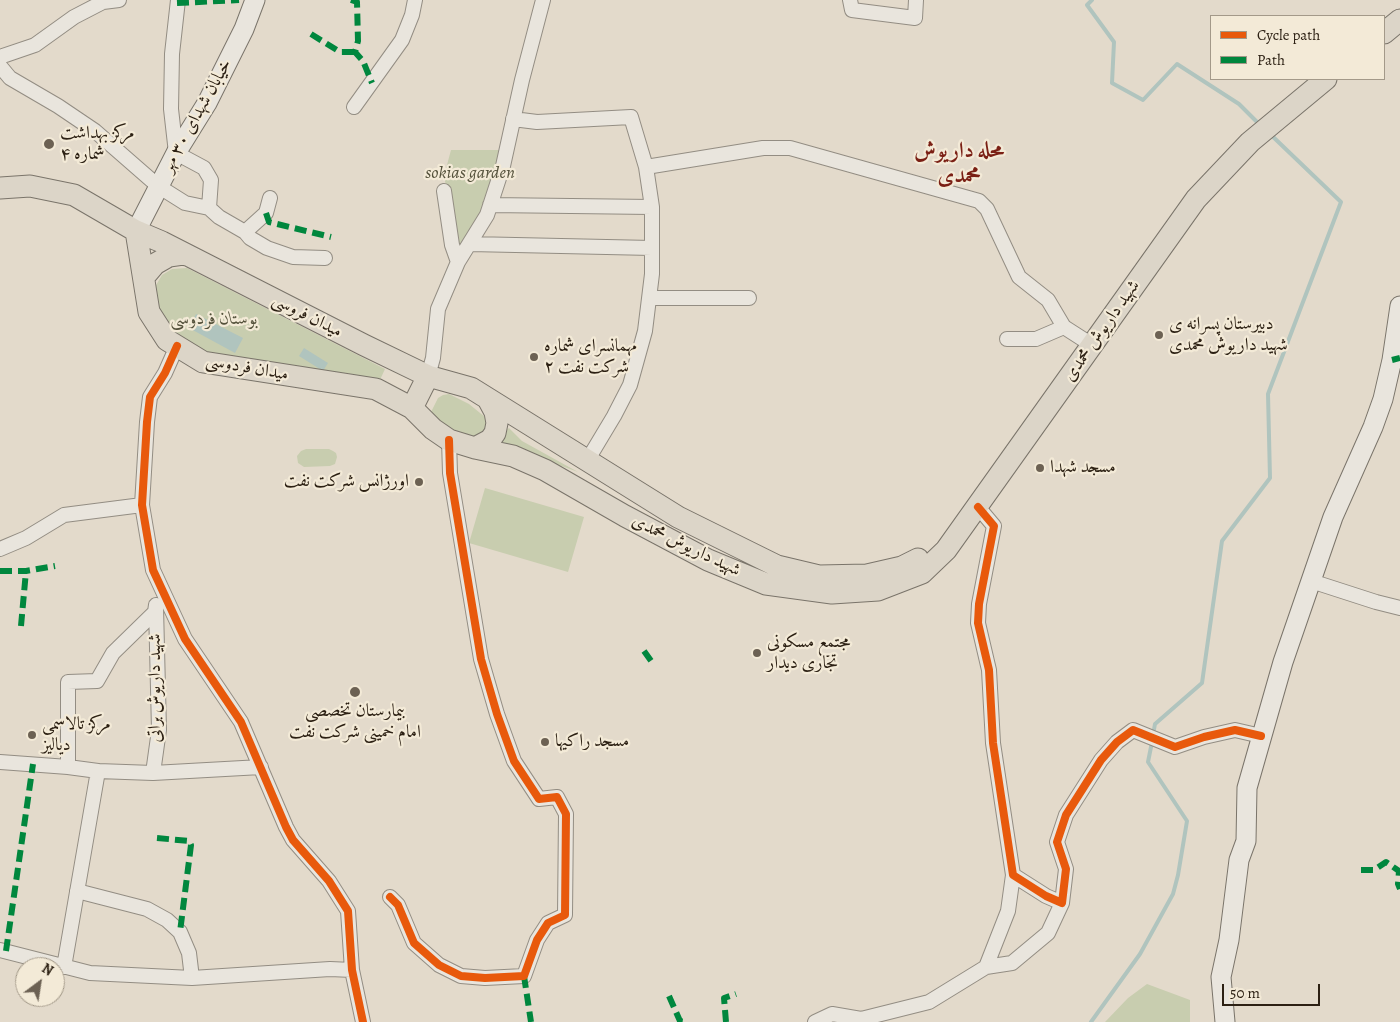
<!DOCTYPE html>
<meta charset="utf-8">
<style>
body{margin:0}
#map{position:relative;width:1400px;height:1022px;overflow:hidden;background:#e3dacb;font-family:Alegreya,serif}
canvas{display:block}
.legend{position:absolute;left:1210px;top:15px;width:175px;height:65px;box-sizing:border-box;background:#f3ead7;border:1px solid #a39989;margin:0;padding:6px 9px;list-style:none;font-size:15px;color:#2c2013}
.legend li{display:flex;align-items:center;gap:10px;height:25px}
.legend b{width:25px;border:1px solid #a39989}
.north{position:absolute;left:15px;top:957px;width:50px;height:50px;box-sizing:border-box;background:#f3ead7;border:1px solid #a39989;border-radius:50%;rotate:31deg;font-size:14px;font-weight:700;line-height:20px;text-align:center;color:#2c2013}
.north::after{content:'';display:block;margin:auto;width:18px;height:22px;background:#6c6153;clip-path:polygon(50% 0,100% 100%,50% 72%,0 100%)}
.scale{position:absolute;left:1222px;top:984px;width:98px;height:22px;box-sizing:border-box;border:2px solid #2c2013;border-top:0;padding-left:6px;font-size:15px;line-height:18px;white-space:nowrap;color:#2c2013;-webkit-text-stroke:4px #f3ead7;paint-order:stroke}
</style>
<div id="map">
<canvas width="1400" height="1022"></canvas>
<ul class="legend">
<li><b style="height:6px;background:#e8590c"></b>Cycle path</li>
<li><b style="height:6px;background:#00873e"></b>Path</li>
</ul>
<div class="north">N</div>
<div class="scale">50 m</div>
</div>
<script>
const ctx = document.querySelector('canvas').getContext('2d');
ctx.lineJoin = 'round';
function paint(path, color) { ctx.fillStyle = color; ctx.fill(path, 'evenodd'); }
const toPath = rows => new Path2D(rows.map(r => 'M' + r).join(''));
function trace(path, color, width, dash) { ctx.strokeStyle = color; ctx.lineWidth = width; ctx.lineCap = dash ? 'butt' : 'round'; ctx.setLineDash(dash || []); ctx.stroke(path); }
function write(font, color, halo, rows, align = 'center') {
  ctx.font = font + ' Alegreya,Amiri,serif'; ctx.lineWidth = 4.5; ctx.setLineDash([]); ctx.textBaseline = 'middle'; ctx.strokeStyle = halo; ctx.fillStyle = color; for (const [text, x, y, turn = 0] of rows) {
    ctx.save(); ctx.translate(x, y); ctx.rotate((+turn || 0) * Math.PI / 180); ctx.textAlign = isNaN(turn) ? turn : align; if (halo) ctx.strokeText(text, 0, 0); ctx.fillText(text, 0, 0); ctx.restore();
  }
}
const green = toPath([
 [451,150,503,150,484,213,459,252,444,176],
 [187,268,385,369,379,382,207,354,173,334,156,311,155,287,162,275,172,269],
 [449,394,469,404,485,417,488,429,470,442,433,418,431,412,438,398,443,395],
 [509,428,522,441,578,472,499,443,504,432],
 [306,449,329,449,333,451,336,453,337,457,335,464,330,466,304,467,298,463,297,456,301,451],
 [485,488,584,517,568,572,469,543],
 [1147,984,1190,1000,1190,1022,1105,1022,1128,998]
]);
const water = toPath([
 [196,314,243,338,235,353,189,328],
 [304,348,328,363,323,371,299,356]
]);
const stream = toPath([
 [1092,0,1087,5,1114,42,1112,83,1143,100,1177,64,1239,104,1260,125],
 [1153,735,1155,724,1202,683,1222,541,1270,478,1268,394,1341,202,1269,133],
 [1091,1022,1140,954,1173,894,1178,875,1187,821,1148,762,1152,742]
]);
const minor = toPath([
 [178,0,172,54,171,109,176,153,204,168,211,180,209,208,219,217,245,232],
 [850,0,852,10,915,18,916,0],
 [0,57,35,45,74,17,103,2,119,0],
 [0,66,10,78,58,106,95,131,158,186,185,203,209,208],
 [354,107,402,40,412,15,415,0],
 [513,119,537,122,631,117,646,167,763,148,790,148,979,201,987,209,1019,277,1048,300,1064,327,1092,345],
 [444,191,452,245,458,262],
 [270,198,266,213,245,232,250,238,267,248,293,257,325,258],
 [490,205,652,207],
 [470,244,652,248],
 [649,298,749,298],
 [1007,339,1036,339,1064,327],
 [177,346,165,373,150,397,147,422,142,505,153,570,185,639,241,722,286,827,293,840,329,881,348,911,352,970,363,1022],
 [428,376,433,358,438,309,458,262,487,215,503,166,522,80,543,0],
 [587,461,614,416,630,385,645,331,652,274,652,207,646,167],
 [978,507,994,526,979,604,978,623,989,670,993,743,1013,875,1046,896,1062,903,1066,869,1057,842,1066,815,1101,760,1117,742,1133,730,1175,747,1204,737,1235,730,1261,736],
 [0,549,26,538,64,515,142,505],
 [1311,581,1376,602,1400,608],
 [0,762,68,767,98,771,153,773,261,767],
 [68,767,68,682,97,681,113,653,155,612,156,605],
 [153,773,159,730,156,607],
 [1013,875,1008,911,986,967,1012,963,1048,933,1062,903],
 [77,891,147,909,167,920,180,932,189,953,192,978],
 [390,897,398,905,414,943,439,965,461,976,485,978,524,976,537,940,548,923,565,915,566,814,557,797,539,799,514,761,497,714,481,659,450,473,449,440],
 [0,950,90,973,192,978,330,969,352,970],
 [64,967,98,771],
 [815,1022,832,1014,861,1019,929,1002,986,967]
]);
const secondary = toPath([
 [136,231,176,153,207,103,244,29,255,0],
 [1225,1022,1221,977,1229,940,1239,860,1246,841,1247,788,1283,662,1333,517,1373,427,1383,399,1392,360,1400,306]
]);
const primary = toPath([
 [1384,33,1400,20],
 [0,188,30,186,74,195,136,231,162,242,364,345,428,376,471,388,678,517,777,566,819,576,867,575,902,567,918,559],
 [136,231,149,312,167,340,203,362,376,389,412,408,433,429,449,440,475,448,513,456,545,470,625,516,708,560,766,584,832,593,878,590,922,573,946,550,1196,199,1250,142,1326,79],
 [144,277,155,264,169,256,183,254,187,255],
 [412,408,428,376],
 [475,448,490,440,495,433,497,423,495,412,488,399]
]);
const quiet = toPath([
 [351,0,357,2,358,41,355,52,363,61,372,83],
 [177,3,239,0],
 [311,34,340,52,355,52],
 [266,213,269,222,331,237],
 [1392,360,1400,358],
 [0,571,26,571,55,566],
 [21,626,26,571],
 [644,651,654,665],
 [157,838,189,841,191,845,180,932],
 [1361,870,1374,870,1386,862,1399,871,1398,884,1400,889],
 [6,951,33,764],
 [524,976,531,1022],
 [669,996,680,1021,687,1022],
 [726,1022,724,998,736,994]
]);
const cycleway = toPath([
 [177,346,165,373,150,397,147,422,142,505,153,570,185,639,241,722,286,827,293,840,329,881,348,911,352,970,363,1022],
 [978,507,994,526,979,604,978,623,989,670,993,743,1013,875,1046,896,1062,903,1066,869,1057,842,1066,815,1101,760,1117,742,1133,730,1175,747,1204,737,1235,730,1261,736],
 [390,897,398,905,414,943,439,965,461,976,485,978,524,976,537,940,548,923,565,915,566,814,557,797,539,799,514,761,497,714,481,659,450,473,449,440]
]);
const markers = [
 [49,144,6,"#6c6153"],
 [1159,335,5,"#6c6153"],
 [534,357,5,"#6c6153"],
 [1040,468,5,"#6c6153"],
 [419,482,5,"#6c6153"],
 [757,653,5,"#6c6153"],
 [355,692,6,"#6c6153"],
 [32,735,5,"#6c6153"],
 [545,742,5,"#6c6153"]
];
const streetNames = [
 ["خیابان شهدای ۳۰ مهر",197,116,-61],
 ["میدان فروسی",307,316,27],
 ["شهید داریوش محمدی",1102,331,-55],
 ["میدان فردوسی",247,368,10],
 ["شهید داریوش محمدی",686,546,26],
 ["شهید داریوش براتی",156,688,-90]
];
const poiNames = [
 ["مرکز بهداشت",60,134],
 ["شماره ۴",60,155],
 ["دبیرستان پسرانه ی",1169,325],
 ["شهید داریوش محمدی",1169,346],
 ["مهمانسرای شماره",544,347],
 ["۲ شرکت نفت",544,368],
 ["مسجد شهدا",1050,468],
 ["اورژانس شرکت نفت",409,482,"right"],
 ["مجتمع مسکونی",767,643],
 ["تجاری دیدار",767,664],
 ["بیمارستان تخصصی",355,712,"center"],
 ["امام خمینی شرکت نفت",355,733,"center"],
 ["مرکز تالاسمی",42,725],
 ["دیالیز",42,746],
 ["مسجد راکیها",555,742]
];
const parkNames = [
 ["sokias garden",470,174],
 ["بوستان فردوسی",214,320]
];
const districtNames = [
 ["محله داریوش",959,152],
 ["محمدی",959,177]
];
paint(green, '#c8cdaf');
paint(water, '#b0c4be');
trace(stream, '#b0c4be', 4);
trace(minor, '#938d83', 16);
trace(secondary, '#7a746a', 21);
trace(primary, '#7a746a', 23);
trace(minor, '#e9e5dd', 14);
trace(secondary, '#e9e5dd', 19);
trace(primary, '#dcd5c8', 21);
trace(quiet, '#00873e', 6, [12, 6]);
trace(cycleway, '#e8590c', 8);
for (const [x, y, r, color] of markers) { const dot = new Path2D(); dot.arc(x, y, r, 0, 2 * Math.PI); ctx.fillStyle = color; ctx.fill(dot); trace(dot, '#f3ead7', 2); }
write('18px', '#2c2013', '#f3ead7', streetNames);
write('18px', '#2c2013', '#f3ead7', poiNames, 'left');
write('italic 18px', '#54513b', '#f3ead7', parkNames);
write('bold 22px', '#7a1f14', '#f3ead7', districtNames);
</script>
